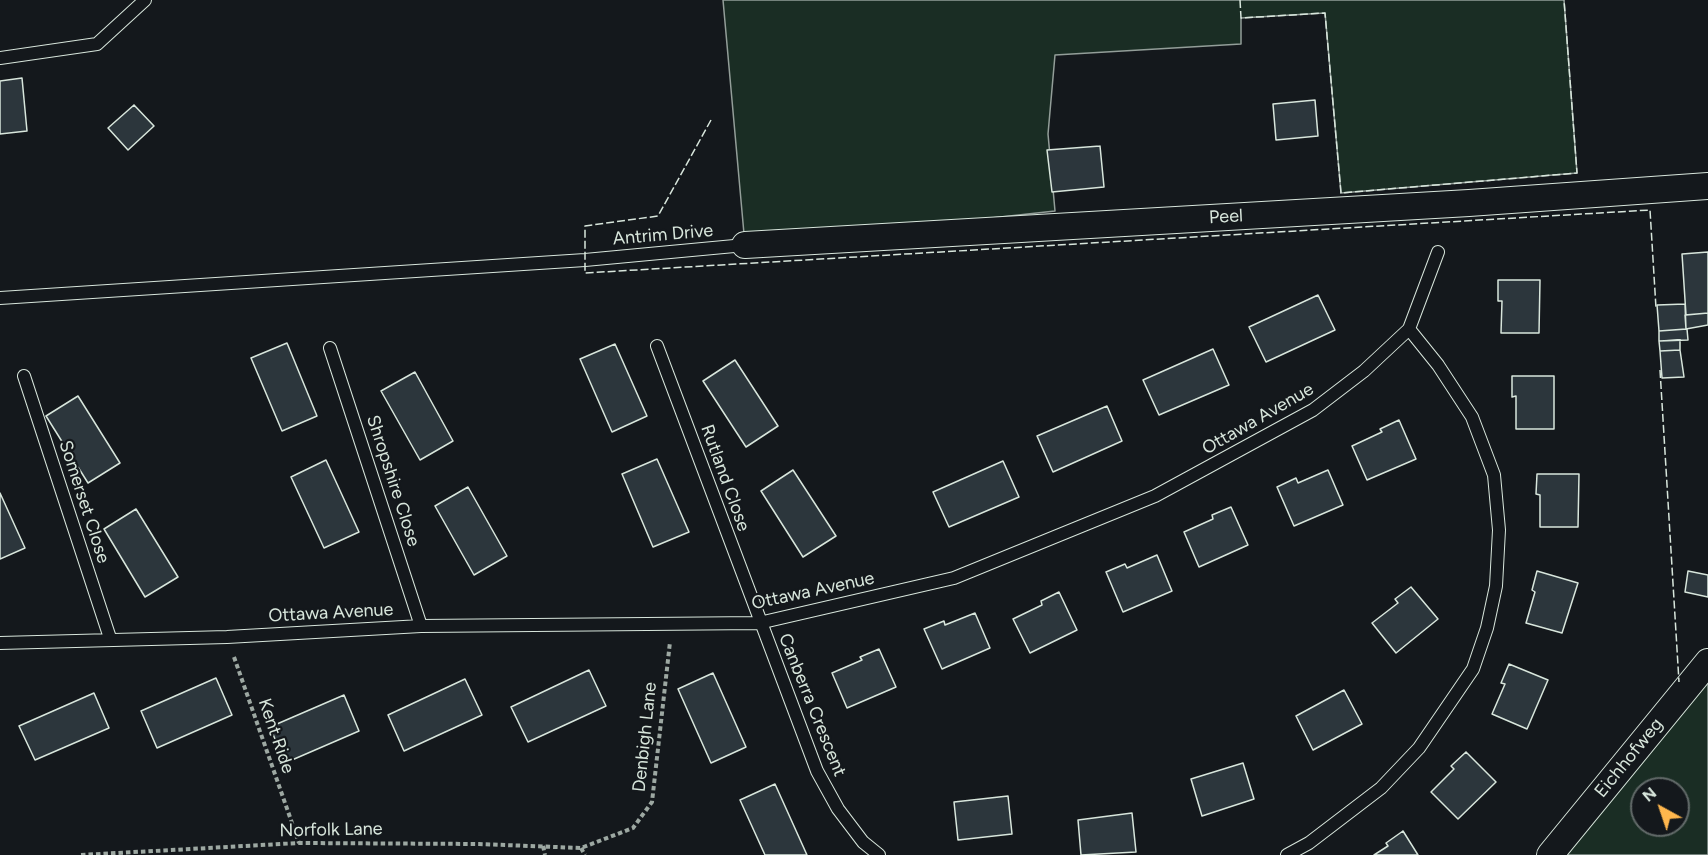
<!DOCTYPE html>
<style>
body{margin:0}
#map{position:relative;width:1708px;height:855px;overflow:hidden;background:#14181c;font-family:Figtree,sans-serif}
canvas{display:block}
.north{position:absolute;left:1630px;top:777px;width:60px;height:60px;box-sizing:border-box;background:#14181c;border:2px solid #626a69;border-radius:50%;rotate:320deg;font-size:16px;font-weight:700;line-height:24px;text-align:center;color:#d8e6dc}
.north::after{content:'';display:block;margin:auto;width:21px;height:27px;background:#ffb74d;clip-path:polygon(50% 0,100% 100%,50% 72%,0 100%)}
</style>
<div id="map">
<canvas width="1708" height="855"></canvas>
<div class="north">N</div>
</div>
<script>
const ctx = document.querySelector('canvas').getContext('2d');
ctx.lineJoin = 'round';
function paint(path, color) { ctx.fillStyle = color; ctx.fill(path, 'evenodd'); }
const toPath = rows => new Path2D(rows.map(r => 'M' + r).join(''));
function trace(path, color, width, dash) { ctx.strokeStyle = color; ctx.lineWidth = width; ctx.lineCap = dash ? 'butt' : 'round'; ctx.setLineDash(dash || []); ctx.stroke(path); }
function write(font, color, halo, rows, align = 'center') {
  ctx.font = font + ' Figtree,sans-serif'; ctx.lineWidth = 4.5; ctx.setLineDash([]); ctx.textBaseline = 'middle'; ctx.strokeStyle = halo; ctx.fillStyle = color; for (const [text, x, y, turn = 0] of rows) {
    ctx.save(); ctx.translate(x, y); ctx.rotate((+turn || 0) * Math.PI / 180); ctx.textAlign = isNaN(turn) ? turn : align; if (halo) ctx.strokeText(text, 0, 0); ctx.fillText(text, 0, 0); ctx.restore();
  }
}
const green = toPath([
 [723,0,1564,0,1577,173,1341,193,1325,13,1241,18,1241,44,1055,55,1048,134,1055,211,745,245,723,0],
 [1708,677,1708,855,1562,855,1708,677],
 [1642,789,1678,789,1678,825,1642,825,1642,789]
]);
const building = toPath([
 [22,78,27,131,0,134,0,81,22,78],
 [1315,100,1318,136,1276,140,1273,104,1315,100],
 [134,105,154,126,128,150,108,128,134,105],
 [1100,146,1104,187,1052,192,1047,150,1100,146],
 [1708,252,1708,313,1686,315,1682,254,1708,252],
 [1498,280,1540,280,1539,333,1501,333,1502,301,1498,301,1498,280],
 [1318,295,1335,330,1266,362,1249,327,1318,295],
 [1685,304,1686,329,1659,331,1657,305,1685,304],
 [1708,313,1708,325,1686,329,1685,315,1708,313],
 [1687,329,1688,340,1659,341,1659,331,1687,329],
 [1680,340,1680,350,1660,351,1659,341,1680,340],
 [287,343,317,416,282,431,251,358,287,343],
 [615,344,647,416,612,432,580,359,615,344],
 [1213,349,1229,385,1159,415,1143,380,1213,349],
 [1680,350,1684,377,1662,378,1660,351,1680,350],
 [735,360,778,426,746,447,703,381,735,360],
 [415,372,453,441,420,460,381,391,415,372],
 [1512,376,1554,376,1554,429,1516,429,1516,396,1512,397,1512,376],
 [78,396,120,463,88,483,46,416,78,396],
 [1107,406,1122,441,1053,472,1037,436,1107,406],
 [1399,420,1416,459,1367,480,1352,446,1382,432,1380,429,1399,420],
 [657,459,689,532,653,547,622,474,657,459],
 [326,460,359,532,324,548,291,477,326,460],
 [1003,461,1019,497,949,527,933,492,1003,461],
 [793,470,836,536,803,557,761,491,793,470],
 [1328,470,1343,505,1294,526,1277,487,1296,478,1298,483,1328,470],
 [1537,474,1579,474,1578,527,1540,527,1540,495,1536,494,1537,474],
 [468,487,507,556,474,575,435,506,468,487],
 [0,493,25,548,0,559,0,493],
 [1231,507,1248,545,1199,567,1184,532,1213,519,1212,515,1231,507],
 [136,509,178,577,145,597,104,529,136,509],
 [1157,555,1172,591,1123,612,1106,572,1125,564,1127,568,1157,555],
 [1537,571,1578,583,1562,633,1526,623,1535,592,1532,590,1537,571],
 [1688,571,1708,575,1708,597,1685,592,1688,571],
 [1411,587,1438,619,1396,653,1372,623,1398,603,1395,599,1411,587],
 [1059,592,1077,630,1030,653,1013,619,1042,605,1041,601,1059,592],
 [975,613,990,648,942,669,924,629,944,621,945,625,975,613],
 [879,649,896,687,847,708,832,673,862,660,860,657,879,649],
 [1509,664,1548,680,1527,729,1492,714,1505,684,1501,683,1509,664],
 [589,670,606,706,528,742,511,707,589,670],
 [713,673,746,747,711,763,678,689,713,673],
 [216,678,232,715,157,748,141,711,216,678],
 [465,679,482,715,404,751,388,715,465,679],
 [1344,690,1362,724,1313,750,1296,716,1344,690],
 [94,693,109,728,35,760,19,726,94,693],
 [344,695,359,731,285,763,270,727,344,695],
 [1466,752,1496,782,1458,819,1431,792,1454,769,1451,766,1466,752],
 [1243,763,1254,799,1202,816,1191,779,1243,763],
 [775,784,807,855,765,855,740,800,775,784],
 [1008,796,1012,834,958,840,954,802,1008,796],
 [1132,813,1136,852,1081,855,1078,820,1132,813],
 [1403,831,1418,855,1374,855,1388,846,1386,843,1403,831]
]);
const path = toPath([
 [234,657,299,843],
 [543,846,545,855],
 [581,848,585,855],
 [81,855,299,843,479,844,581,848,633,828,652,802,670,642]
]);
const service = toPath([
 [0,58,97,44,145,0],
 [0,298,585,260,745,245],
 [657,346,817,771,838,809,863,842,879,855],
 [330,348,421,626],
 [24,376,110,638],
 [0,643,227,637,421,626,759,623,954,578,1155,496,1313,410,1364,371,1409,329,1438,252],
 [1287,855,1309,843,1381,788,1419,748,1473,669,1487,628,1496,586,1499,530,1494,475,1472,417,1438,365,1409,329]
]);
const minor = toPath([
 [745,245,1469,203,1708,186],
 [1550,855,1708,662]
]);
const fence = toPath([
 [1240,0,1241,18,1325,13,1341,193,1577,173,1564,0],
 [711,120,658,216,585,226,585,273,1650,210,1656,308],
 [1660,370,1679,682]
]);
const streetNames = [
 ["Peel",1226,217,-3],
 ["Antrim Drive",663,235,-5],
 ["Ottawa Avenue",1258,419,-30],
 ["Rutland Close",725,478,70],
 ["Shropshire Close",393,481,72],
 ["Somerset Close",84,502,72],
 ["Ottawa Avenue",813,591,-12],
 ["Ottawa Avenue",331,613,-3],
 ["Canberra Crescent",812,705,68],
 ["Kent Ride",276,736,71],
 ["Denbigh Lane",645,737,-84],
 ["Eichhofweg",1629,758,-51],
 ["Norfolk Lane",331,830,-1]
];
paint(green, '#1a2d24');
trace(green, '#939e99', 1.5);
paint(building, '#2c363c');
trace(building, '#d8e6dc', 1.5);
trace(service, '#d8e6dc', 14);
trace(minor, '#d8e6dc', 28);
trace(path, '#9da8a2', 4, [4.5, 3]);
trace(service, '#14181c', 12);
trace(minor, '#14181c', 26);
trace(fence, '#d8e6dc', 1.5, [8, 3]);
write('18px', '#d8e6dc', '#14181c', streetNames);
</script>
